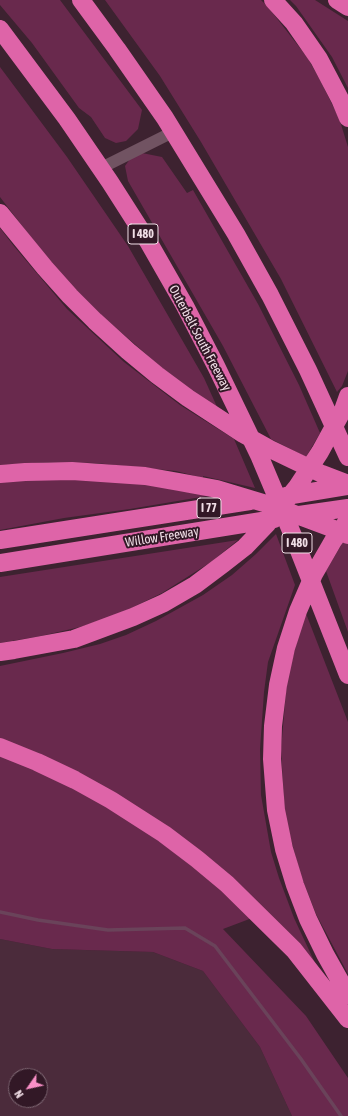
<!DOCTYPE html>
<style>
body{margin:0}
#map{position:relative;width:348px;height:1116px;overflow:hidden;background:#3d2230;font-family:"Asap Condensed",sans-serif}
canvas{display:block}
.north{position:absolute;left:8px;top:1068px;width:40px;height:40px;box-sizing:border-box;background:#321826;border:1px solid #7e6773;border-radius:50%;rotate:236deg;font-size:11px;font-weight:700;line-height:16px;text-align:center;color:#f0dee6}
.north::after{content:'';display:block;margin:auto;width:14px;height:18px;background:#fa8fc7;clip-path:polygon(50% 0,100% 100%,50% 72%,0 100%)}
</style>
<div id="map">
<canvas width="348" height="1116"></canvas>
<div class="north">N</div>
</div>
<script>
const ctx = document.querySelector('canvas').getContext('2d');
ctx.lineJoin = 'round';
function paint(path, color) { ctx.fillStyle = color; ctx.fill(path, 'evenodd'); }
const toPath = rows => new Path2D(rows.map(r => 'M' + r).join(''));
function trace(path, color, width, dash) { ctx.strokeStyle = color; ctx.lineWidth = width; ctx.lineCap = dash ? 'butt' : 'round'; ctx.setLineDash(dash || []); ctx.stroke(path); }
function write(font, color, halo, rows, align = 'center') {
  ctx.font = font + ' "Asap Condensed",sans-serif'; ctx.lineWidth = 4; ctx.setLineDash([]); ctx.textBaseline = 'middle'; ctx.strokeStyle = halo; ctx.fillStyle = color; for (const [text, x, y, turn = 0] of rows) {
    ctx.save(); ctx.translate(x, y); ctx.rotate((+turn || 0) * Math.PI / 180); ctx.textAlign = isNaN(turn) ? turn : align; if (halo) ctx.strokeText(text, 0, 0); ctx.fillText(text, 0, 0); ctx.restore();
  }
}
const built = toPath([
 [0,939,52,949,153,952,203,971,260,1047,292,1116,0,1116],
 [16,1076,40,1076,40,1100,16,1100]
]);
const green = toPath([
 [0,0,60,0,142,110,138,129,126,141,116,143,105,138,91,117,79,108,32,43,0,5],
 [105,0,261,0,268,7,307,57,319,78,339,118,348,147,348,371,342,386,337,392,281,279,201,142,160,76],
 [290,0,315,0,348,21,348,88,332,57,296,6],
 [0,67,67,157,128,246,204,378,218,409,161,367,92,307,53,266,0,197],
 [142,153,162,157,187,193,193,190,258,304,299,385,320,433,306,457,271,439,223,346,128,181,125,166,132,156],
 [0,228,13,245,67,309,124,362,180,405,234,439,255,488,203,476,203,478,176,471,95,463,49,462,0,465],
 [66,476,171,487,207,496,130,509,64,518,0,530,0,480],
 [276,534,295,585,268,662,264,692,260,749,261,795,271,852,279,878,294,918,316,965,244,891,0,741,0,666,63,653,100,644,126,635,156,621,203,595,232,575,256,554],
 [238,540,211,562,162,593,117,615,80,627,41,636,0,643,0,577],
 [343,542,348,544,348,632,326,571],
 [305,611,348,722,348,974,316,914,300,873,285,817,281,750,287,680],
 [0,747,75,780,260,915,223,929,306,1016,348,1078,348,1116,292,1116,260,1047,203,971,153,952,52,949,0,939]
]);
const stream = toPath([
 [0,912,38,920,108,930,185,928,215,946,301,1059,341,1116]
]);
const minor = toPath([
 [101,168,173,132]
]);
const highway = toPath([
 [81,0,117,49,165,118,236,234,270,295,308,370,348,457],
 [273,0,294,23,319,59,340,99,348,118],
 [337,0,348,7],
 [0,29,67,119,110,182,149,243,185,306,216,366,259,455,294,538,348,675],
 [0,213,45,268,70,296,95,321,128,351,157,375,188,398,243,434,270,449,322,474,348,484],
 [0,474,25,472,72,471,145,476,179,482,217,489,270,505,329,527,348,535],
 [286,496,348,486],
 [299,515,348,508],
 [348,520,333,541,314,574,298,611,286,648,278,685,273,726,272,759,276,810,284,849,295,885,308,919,325,954,348,995],
 [0,540,250,501],
 [0,563,274,519],
 [0,652,14,650,74,639,133,617,164,603,195,585,223,564,245,547,267,524,297,487,320,452,343,410,348,396],
 [0,747,37,762,75,780,111,800,164,834,197,859,227,884,294,950,348,1019]
]);
const shields = [
 [143,234,30],
 [209,508,24],
 [297,543,30]
];
const shieldNames = [
 ["I 480",143,234],
 ["I 77",209,508],
 ["I 480",297,543]
];
const streetNames = [
 ["Outerbelt South Freeway",200,338,62],
 ["Willow Freeway",162,537,-9]
];
paint(built, '#4b2b3b');
paint(green, '#69294d');
trace(stream, '#6a435a', 3.5);
trace(minor, '#715362', 12);
trace(highway, '#de64a8', 18);
for (const [x, y, w] of shields) { const box = new Path2D(); box.roundRect(x - w / 2, y - 10, w, 20, 3); ctx.fillStyle = '#321826'; ctx.fill(box); trace(box, '#f0dee6', 1); }
write('bold 12px', '#f0dee6', null, shieldNames);
write('13px', '#f0dee6', '#321826', streetNames);
</script>
